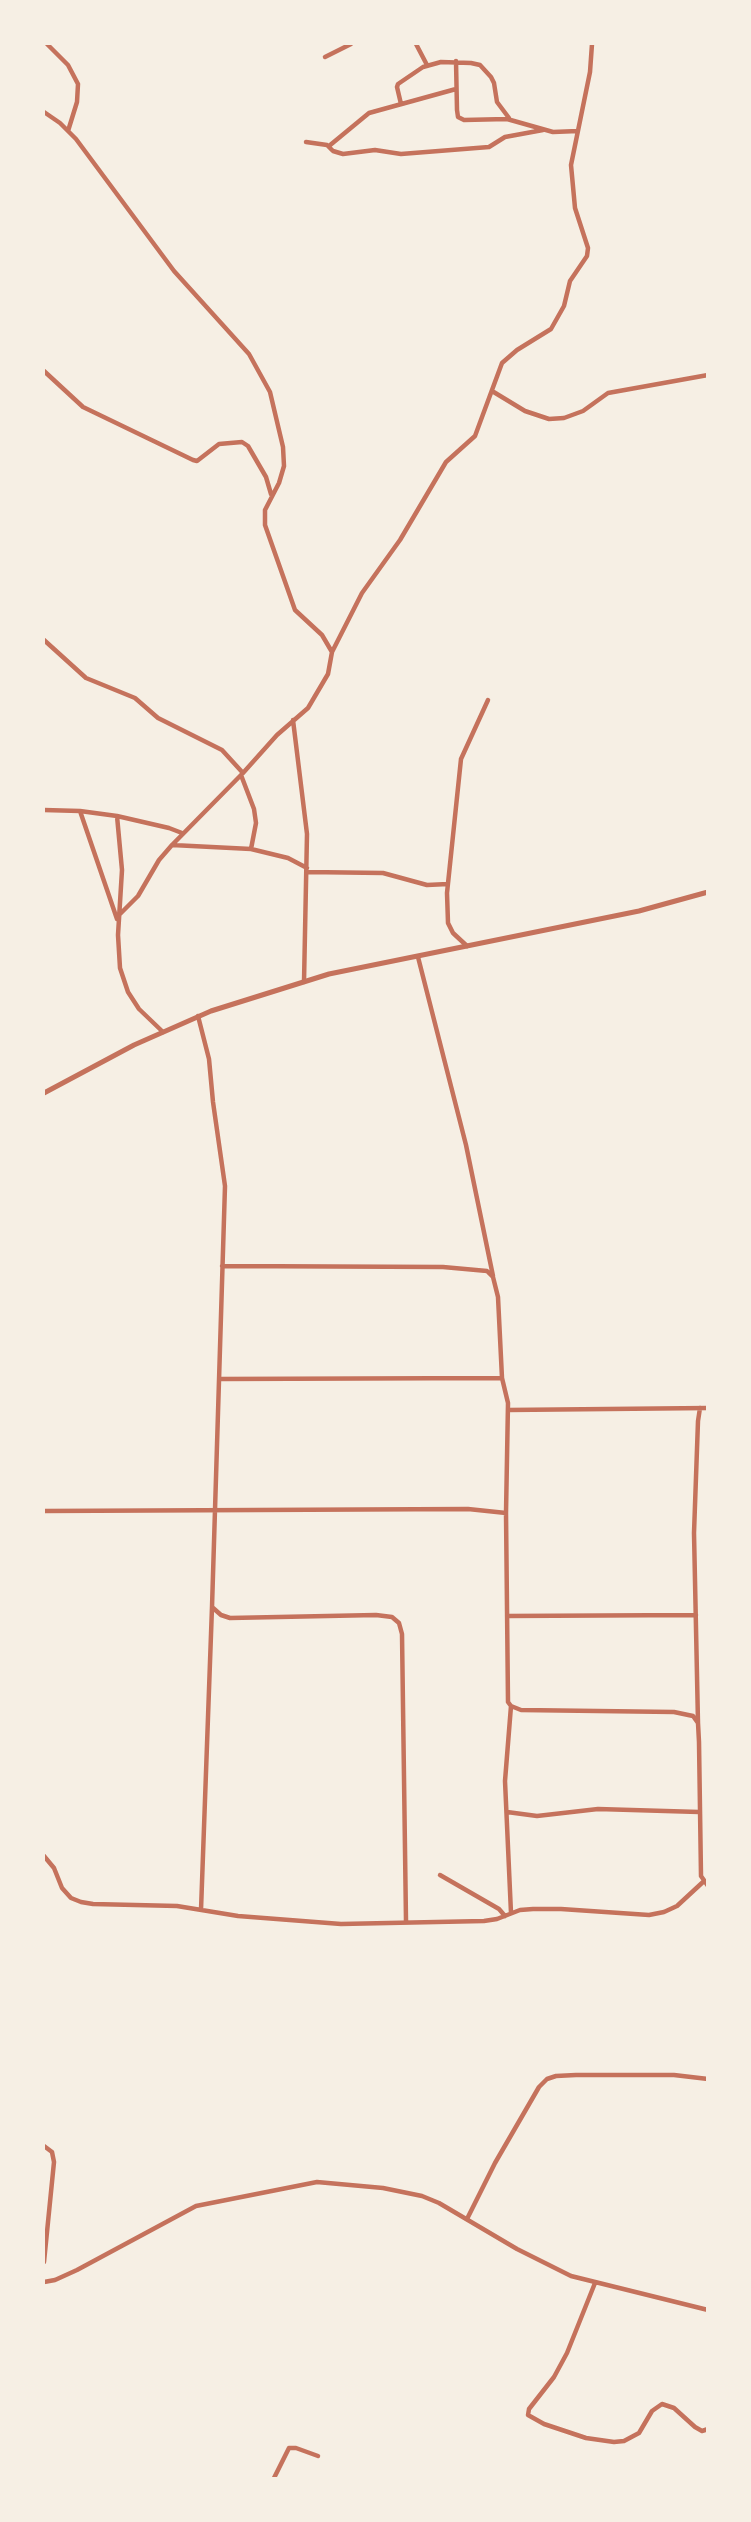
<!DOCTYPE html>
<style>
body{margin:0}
#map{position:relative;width:751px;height:2522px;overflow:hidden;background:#f6efe4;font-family:"DejaVu Sans",sans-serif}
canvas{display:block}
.frame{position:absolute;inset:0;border:45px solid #f6efe4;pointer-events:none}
</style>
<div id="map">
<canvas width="751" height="2522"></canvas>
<div class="frame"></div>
</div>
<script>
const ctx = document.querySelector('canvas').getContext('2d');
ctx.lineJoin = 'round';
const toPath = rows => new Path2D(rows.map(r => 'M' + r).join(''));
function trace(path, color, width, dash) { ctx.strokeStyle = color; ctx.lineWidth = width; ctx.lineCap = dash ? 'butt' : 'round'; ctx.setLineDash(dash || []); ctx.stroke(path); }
const minor = toPath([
 [47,44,68,65,78,84,77,102,68,131],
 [416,44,427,65],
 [325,57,351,44],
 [456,61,457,110,458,117,464,120,507,119,553,132,578,131],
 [401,104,397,87,398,84,423,67,441,62,471,63,480,65,491,77,494,83,497,102,509,118],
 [44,112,60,123,76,139,174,271,249,354,270,392,283,447,284,466,279,483,265,510,265,525,295,610,322,635,332,652,328,674,308,708,277,735,243,773,172,845,159,860,138,896,118,916],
 [306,142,327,145,333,151,343,154,375,150,401,154,489,147,505,137,543,130],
 [329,146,369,113,456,89],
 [44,371,83,407,193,460,197,461,219,444,242,442,248,446,266,477,271,494],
 [492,391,525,411,549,419,564,418,583,411,608,393,708,375],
 [44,640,86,678,135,698,158,718,222,750,243,773],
 [332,652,362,593,400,540,446,462,475,436,502,363,517,350,551,329,564,306,570,281,587,256,588,248,575,208,571,165,590,72,592,44],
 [293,720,307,834,304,982],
 [241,775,254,809,256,823,251,849],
 [44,810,80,811,117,816,169,828,182,833],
 [80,811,117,919],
 [117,816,122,870,118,935,120,968,128,992,139,1009,163,1032],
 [172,845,251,849,288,858,307,868],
 [307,872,383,873,427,885,448,884],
 [467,946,453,933,448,923,447,893,461,759,488,700],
 [418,957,466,1145,493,1276],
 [198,1016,209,1059,213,1102,225,1186,212,1607,221,1615,230,1618,376,1615,392,1617,399,1623,402,1634,406,1921],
 [222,1266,443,1267,487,1271,493,1277,498,1297,502,1378,508,1403,506,1513,508,1702,511,1706,521,1710,674,1712,693,1716,698,1723,699,1742,701,1876,708,1886],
 [220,1379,502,1378],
 [508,1410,708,1408],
 [44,1511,468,1509,506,1513],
 [507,1616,696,1615],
 [698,1723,694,1533,698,1421,700,1408],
 [507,1812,537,1816,598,1809,699,1812],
 [44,1856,54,1868,62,1888,71,1898,81,1902,93,1904,177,1906,238,1916,341,1924,484,1921,497,1919,520,1910,533,1909,561,1909,649,1915,664,1912,677,1906,703,1882],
 [440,1875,499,1909,505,1916],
 [201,1910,212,1607],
 [511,1913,505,1781,511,1706],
 [44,2146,52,2152,54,2162,44,2262],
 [467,2219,495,2163,539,2087,547,2079,556,2076,576,2075,674,2075,708,2079],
 [44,2282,55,2280,77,2270,196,2206,317,2182,383,2188,422,2196,439,2203,517,2249,571,2276,708,2310],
 [595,2283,567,2353,554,2377,529,2409,528,2415,544,2424,586,2438,614,2442,624,2441,639,2433,652,2411,662,2404,674,2408,695,2427,702,2431,708,2429],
 [274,2478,289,2448,296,2448,318,2456]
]);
const tertiary = toPath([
 [44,1093,134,1045,211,1011,329,974,639,911,708,892]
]);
trace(minor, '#c5725c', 4.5);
trace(tertiary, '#c5725c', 5);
</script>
